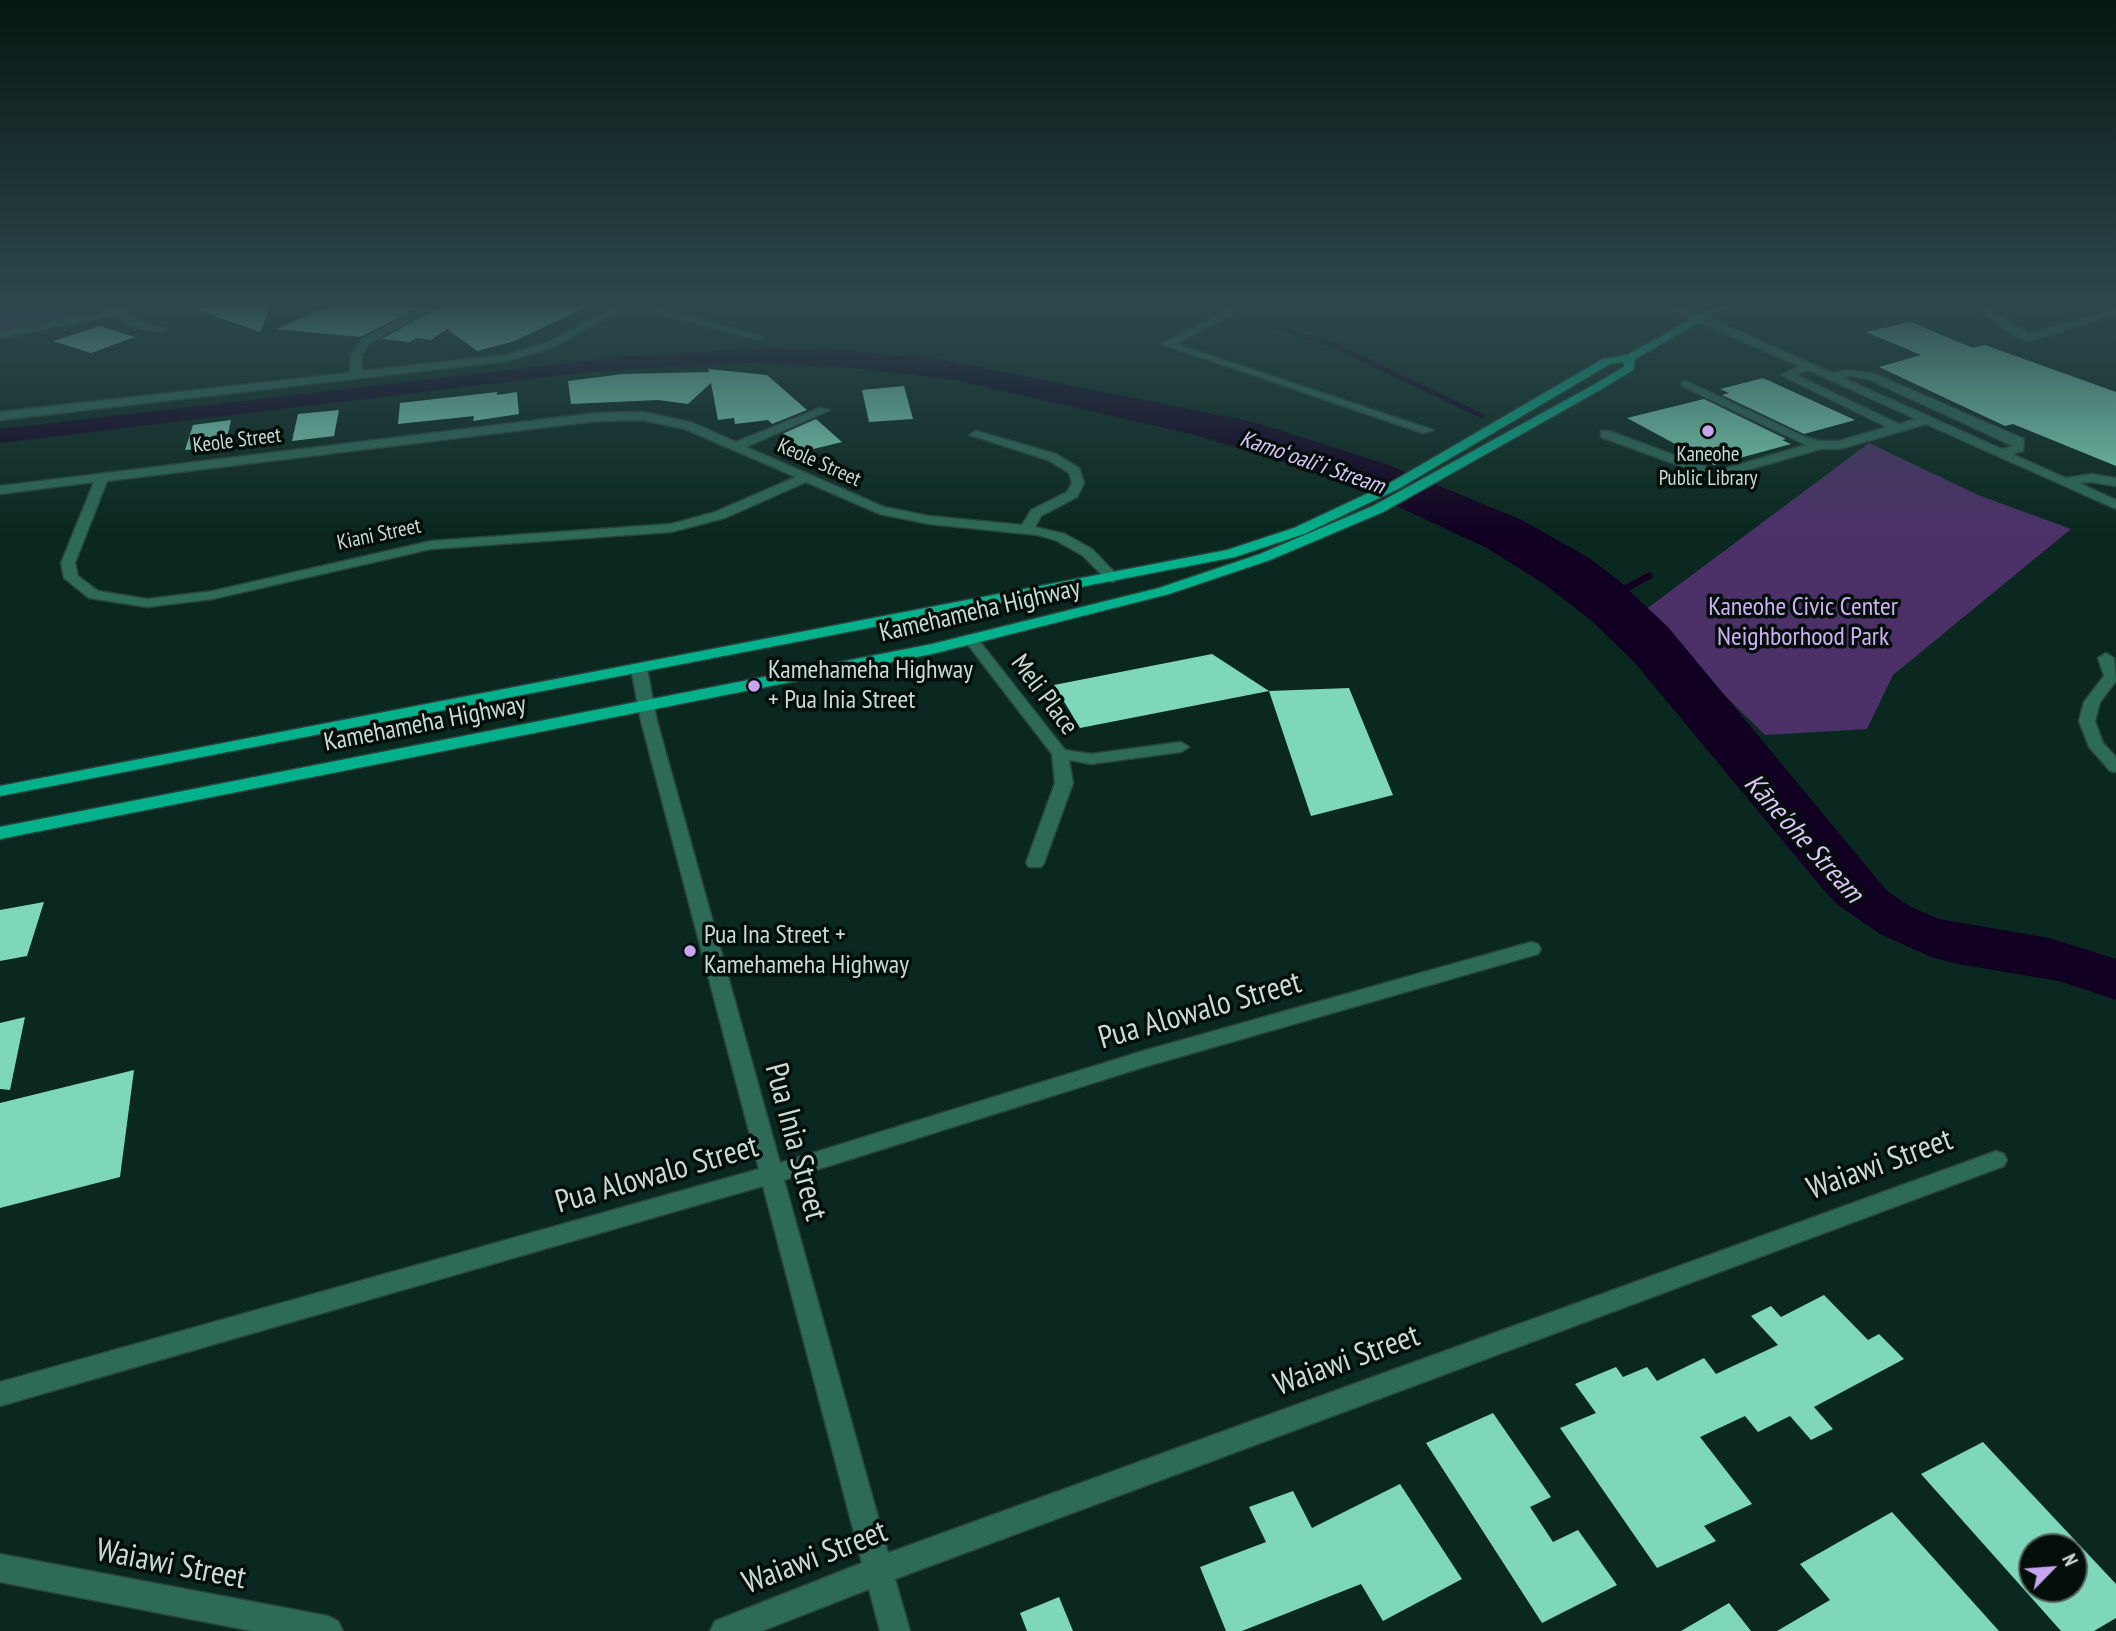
<!DOCTYPE html>
<meta charset="utf-8">
<style>
body{margin:0}
#map{position:relative;width:2116px;height:1631px;overflow:hidden;background:#0a281f;font-family:"PT Sans Narrow",sans-serif}
canvas{display:block}
.north{position:absolute;left:2018px;top:1533px;width:70px;height:70px;box-sizing:border-box;background:#040e0a;border:2px solid #53605a;border-radius:50%;rotate:65deg;font-size:19px;font-weight:700;line-height:28px;text-align:center;color:#c9dad3}
.north::after{content:'';display:block;margin:auto;width:24px;height:32px;background:#c7a6ef;clip-path:polygon(50% 0,100% 100%,50% 72%,0 100%)}
</style>
<div id="map">
<canvas width="2116" height="1631"></canvas>
<div class="north">N</div>
</div>
<script>
const ctx = document.querySelector('canvas').getContext('2d');
ctx.lineJoin = 'round';
function paint(path, color) { ctx.fillStyle = color; ctx.fill(path, 'evenodd'); }
const toPath = rows => new Path2D(rows.map(r => 'M' + r).join(''));
function trace(path, color, width, dash) { ctx.strokeStyle = color; ctx.lineWidth = width; ctx.lineCap = dash ? 'butt' : 'round'; ctx.setLineDash(dash || []); ctx.stroke(path); }
function write(font, color, halo, rows, align = 'center') {
  ctx.font = font + ' "PT Sans Narrow",sans-serif'; ctx.lineWidth = 7; ctx.setLineDash([]); ctx.textBaseline = 'middle'; ctx.strokeStyle = halo; ctx.fillStyle = color; for (const [text, x, y, turn = 0] of rows) {
    ctx.save(); ctx.translate(x, y); ctx.rotate((+turn || 0) * Math.PI / 180); ctx.textAlign = isNaN(turn) ? turn : align; if (halo) ctx.strokeText(text, 0, 0); ctx.fillText(text, 0, 0); ctx.restore();
  }
}
const green = toPath([
 [0,307,86,307,93,313,0,330],
 [1869,443,1978,495,2071,529,1893,675,1867,729,1765,735,1641,613]
]);
const water = toPath([
 [771,348,841,350,944,360,1254,422,1386,464,1522,520,1589,558,1618,580,1668,627,1887,891,1911,907,1939,919,2049,938,2116,959,2116,1000,2059,981,1958,964,1931,957,1880,934,1838,905,1823,889,1635,663,1592,621,1544,584,1487,548,1381,499,1293,465,1195,435,954,380,855,368,750,363,598,371,0,443,0,429,631,356]
]);
const streamFar1 = toPath([
 [1214,307,1336,346,1482,416]
]);
const stream = toPath([
 [1619,592,1649,576]
]);
const building = toPath([
 [198,307,270,307,260,332,198,310],
 [326,307,420,307,360,337,277,329],
 [439,307,586,307,515,341,477,351,447,329,431,340,416,338,410,342,382,339],
 [1910,322,1973,348,1985,345,2116,392,2116,466,2013,424,2005,426,1879,367,1921,355,1866,332],
 [100,326,135,337,91,353,53,341],
 [708,369,767,375,807,410,772,424,768,420,735,424,734,418,718,420,711,383,688,404,658,400,571,404,568,381,623,374,709,372],
 [1763,378,1855,420,1804,434,1722,395,1729,393,1720,389],
 [904,386,913,419,869,422,862,390],
 [497,392,497,395,517,392,519,414,473,421,474,416,398,424,400,403],
 [1704,399,1786,439,1782,440,1791,444,1714,465,1627,418],
 [339,410,334,436,292,441,298,414],
 [816,419,842,442,801,452,782,434],
 [231,420,225,447,185,450,193,425],
 [1212,654,1269,691,1080,728,1054,685],
 [1349,688,1393,795,1311,816,1269,691],
 [44,902,27,956,0,961,0,910],
 [25,1017,10,1090,0,1089,0,1023],
 [134,1070,120,1177,0,1208,0,1103],
 [1824,1295,1868,1340,1879,1334,1904,1359,1814,1407,1833,1429,1811,1440,1790,1416,1758,1432,1745,1416,1700,1437,1752,1504,1704,1526,1716,1541,1657,1568,1560,1428,1596,1413,1575,1384,1616,1367,1623,1377,1647,1367,1657,1381,1704,1358,1716,1374,1778,1345,1751,1316,1771,1306,1781,1317],
 [1493,1413,1551,1497,1530,1507,1553,1542,1578,1530,1617,1585,1542,1623,1426,1443],
 [1983,1442,2116,1584,2116,1618,2094,1631,2061,1631,1921,1474],
 [2032,1547,2074,1547,2074,1589,2032,1589],
 [1400,1484,1462,1579,1383,1621,1361,1584,1242,1631,1226,1631,1200,1567,1266,1542,1249,1507,1293,1491,1312,1528],
 [1892,1512,1999,1631,1777,1631,1830,1600,1800,1564],
 [1059,1597,1073,1631,1027,1631,1020,1613],
 [1729,1603,1751,1631,1681,1631]
]);
const minor = toPath([
 [107,307,144,307,126,313,140,322,166,329,161,332,133,327,116,315,0,338,0,332,109,310,107,307],
 [425,307,437,307,370,343,361,355,362,371,506,355,546,343,614,307,626,307,554,347,507,361,0,420,0,412,350,373,351,355,362,339,425,307],
 [635,307,651,307,764,337,759,340,635,307],
 [1233,307,1245,307,1176,344,1433,430,1423,433,1162,344,1233,307],
 [1664,307,1678,307,1705,316,1832,373,1850,370,1875,374,2024,439,2023,451,2012,454,2066,478,2091,474,2116,478,2116,486,2091,482,2079,483,2116,500,2116,509,1926,424,1840,449,1821,449,1716,479,1601,437,1601,431,1609,431,1717,471,1806,445,1682,386,1682,382,1686,381,1805,437,1820,441,1839,441,1887,427,1781,375,1799,366,1664,307],
 [1808,370,1916,419,1899,424,1796,375,1808,370],
 [1850,376,1868,379,2013,446,2002,449,1843,378,1850,376],
 [1975,307,1986,307,2030,334,2116,308,2116,314,2030,341,2013,335,1975,307],
 [820,408,830,410,746,447,884,507,929,516,1022,525,1031,510,1067,492,1072,483,1069,473,1048,460,970,435,976,431,1056,454,1079,468,1084,483,1077,497,1041,516,1035,527,1065,534,1092,549,1120,578,1113,582,1108,581,1082,555,1055,540,1038,535,929,524,880,514,806,482,725,518,671,532,431,549,213,599,147,607,89,598,64,578,61,563,94,482,0,494,0,486,596,413,643,412,693,423,736,442,820,408],
 [643,420,685,429,796,477,715,512,671,524,431,541,213,591,147,599,98,591,78,576,75,563,107,481,596,421,643,420],
 [972,637,977,638,1065,750,1091,754,1181,742,1189,747,1181,752,1091,764,1069,760,1073,783,1044,863,1041,867,1029,867,1026,863,1055,783,1052,754,965,641,972,637],
 [2106,653,2114,658,2116,681,2100,702,2095,721,2103,743,2116,757,2116,772,2110,771,2089,747,2079,721,2084,702,2104,676,2098,658,2106,653],
 [639,664,647,669,657,721,780,1163,1143,1051,1531,942,1538,944,1541,949,1538,954,1144,1067,784,1180,888,1553,1988,1154,1996,1151,2004,1154,2007,1160,2004,1166,895,1579,910,1631,880,1631,869,1589,762,1631,710,1631,715,1621,862,1563,763,1186,0,1406,0,1382,759,1169,641,721,631,669,639,664],
 [0,1554,328,1616,338,1621,343,1631,252,1631,0,1582,0,1554]
]);
const major = toPath([
 [1714,307,1726,307,1635,359,1633,370,1598,391,1383,512,1270,560,1169,594,932,654,0,839,0,827,932,644,1159,588,1260,554,1373,506,1590,387,1624,367,1624,362,1610,364,1398,489,1304,534,1235,557,0,796,0,786,1227,550,1294,528,1390,483,1603,359,1627,355,1714,307]
]);
const markers = [
 [1708,431,7,"#c7a6ef"],
 [754,686,7,"#c7a6ef"],
 [690,951,7,"#c7a6ef"]
];
const farStreetnames = [
 ["Keole Street",237,441,-7],
 ["Keole Street",819,463,24],
 ["Kiani Street",379,535,-12]
];
const farPoinames = [
 ["Kaneohe",1708,455],
 ["Public Library",1708,479]
];
const farWaternames = [
 ["Kamoʻoaliʻi Stream",1312,463,19]
];
const parkNames = [
 ["Kaneohe Civic Center",1803,608],
 ["Neighborhood Park",1803,638]
];
const streetNames = [
 ["Kamehameha Highway",980,611,-13],
 ["Meli Place",1044,695,53],
 ["Kamehameha Highway",425,724,-11]
];
const poiNames = [
 ["Kamehameha Highway",768,671],
 ["+ Pua Inia Street",768,701],
 ["Pua Ina Street +",704,936],
 ["Kamehameha Highway",704,966]
];
const waterNames = [
 ["Kāne'ohe Stream",1803,839,48]
];
const nearStreetnames = [
 ["Pua Alowalo Street",1200,1011,-16],
 ["Pua Inia Street",795,1142,75],
 ["Waiawi Street",1880,1165,-20],
 ["Pua Alowalo Street",657,1175,-16],
 ["Waiawi Street",1347,1361,-20],
 ["Waiawi Street",815,1558,-21],
 ["Waiawi Street",171,1565,11]
];
paint(green, '#4c3168');
paint(water, '#110021');
trace(streamFar1, '#110021', 5);
trace(stream, '#110021', 7);
paint(building, '#7ed7ba');
trace(minor, '#29443c', 3);
trace(major, '#29443c', 3);
paint(minor, '#2d6a57');
paint(major, '#03b18c');
const sky = ctx.createLinearGradient(0, 0, 0, 535);
sky.addColorStop(0, '#061611');
sky.addColorStop(0.57, '#2d484d');
sky.addColorStop(1, '#2d484d00');
ctx.fillStyle = sky;
ctx.fillRect(0, 0, 2116, 535);
for (const [x, y, r, color] of markers) { const dot = new Path2D(); dot.arc(x, y, r, 0, 2 * Math.PI); ctx.fillStyle = color; ctx.fill(dot); trace(dot, '#040e0a', 2.5); }
write('21px', '#c9dad3', '#040e0a', farStreetnames);
write('21px', '#c9dad3', '#040e0a', farPoinames);
write('italic 23px', '#dbc4f8', '#040e0a', farWaternames);
write('26px', '#cfb0f5', '#040e0a', parkNames);
write('26px', '#c9dad3', '#040e0a', streetNames);
write('26px', '#c9dad3', '#040e0a', poiNames, 'left');
write('italic 28px', '#dbc4f8', '#040e0a', waterNames);
write('32px', '#c9dad3', '#040e0a', nearStreetnames);
</script>
